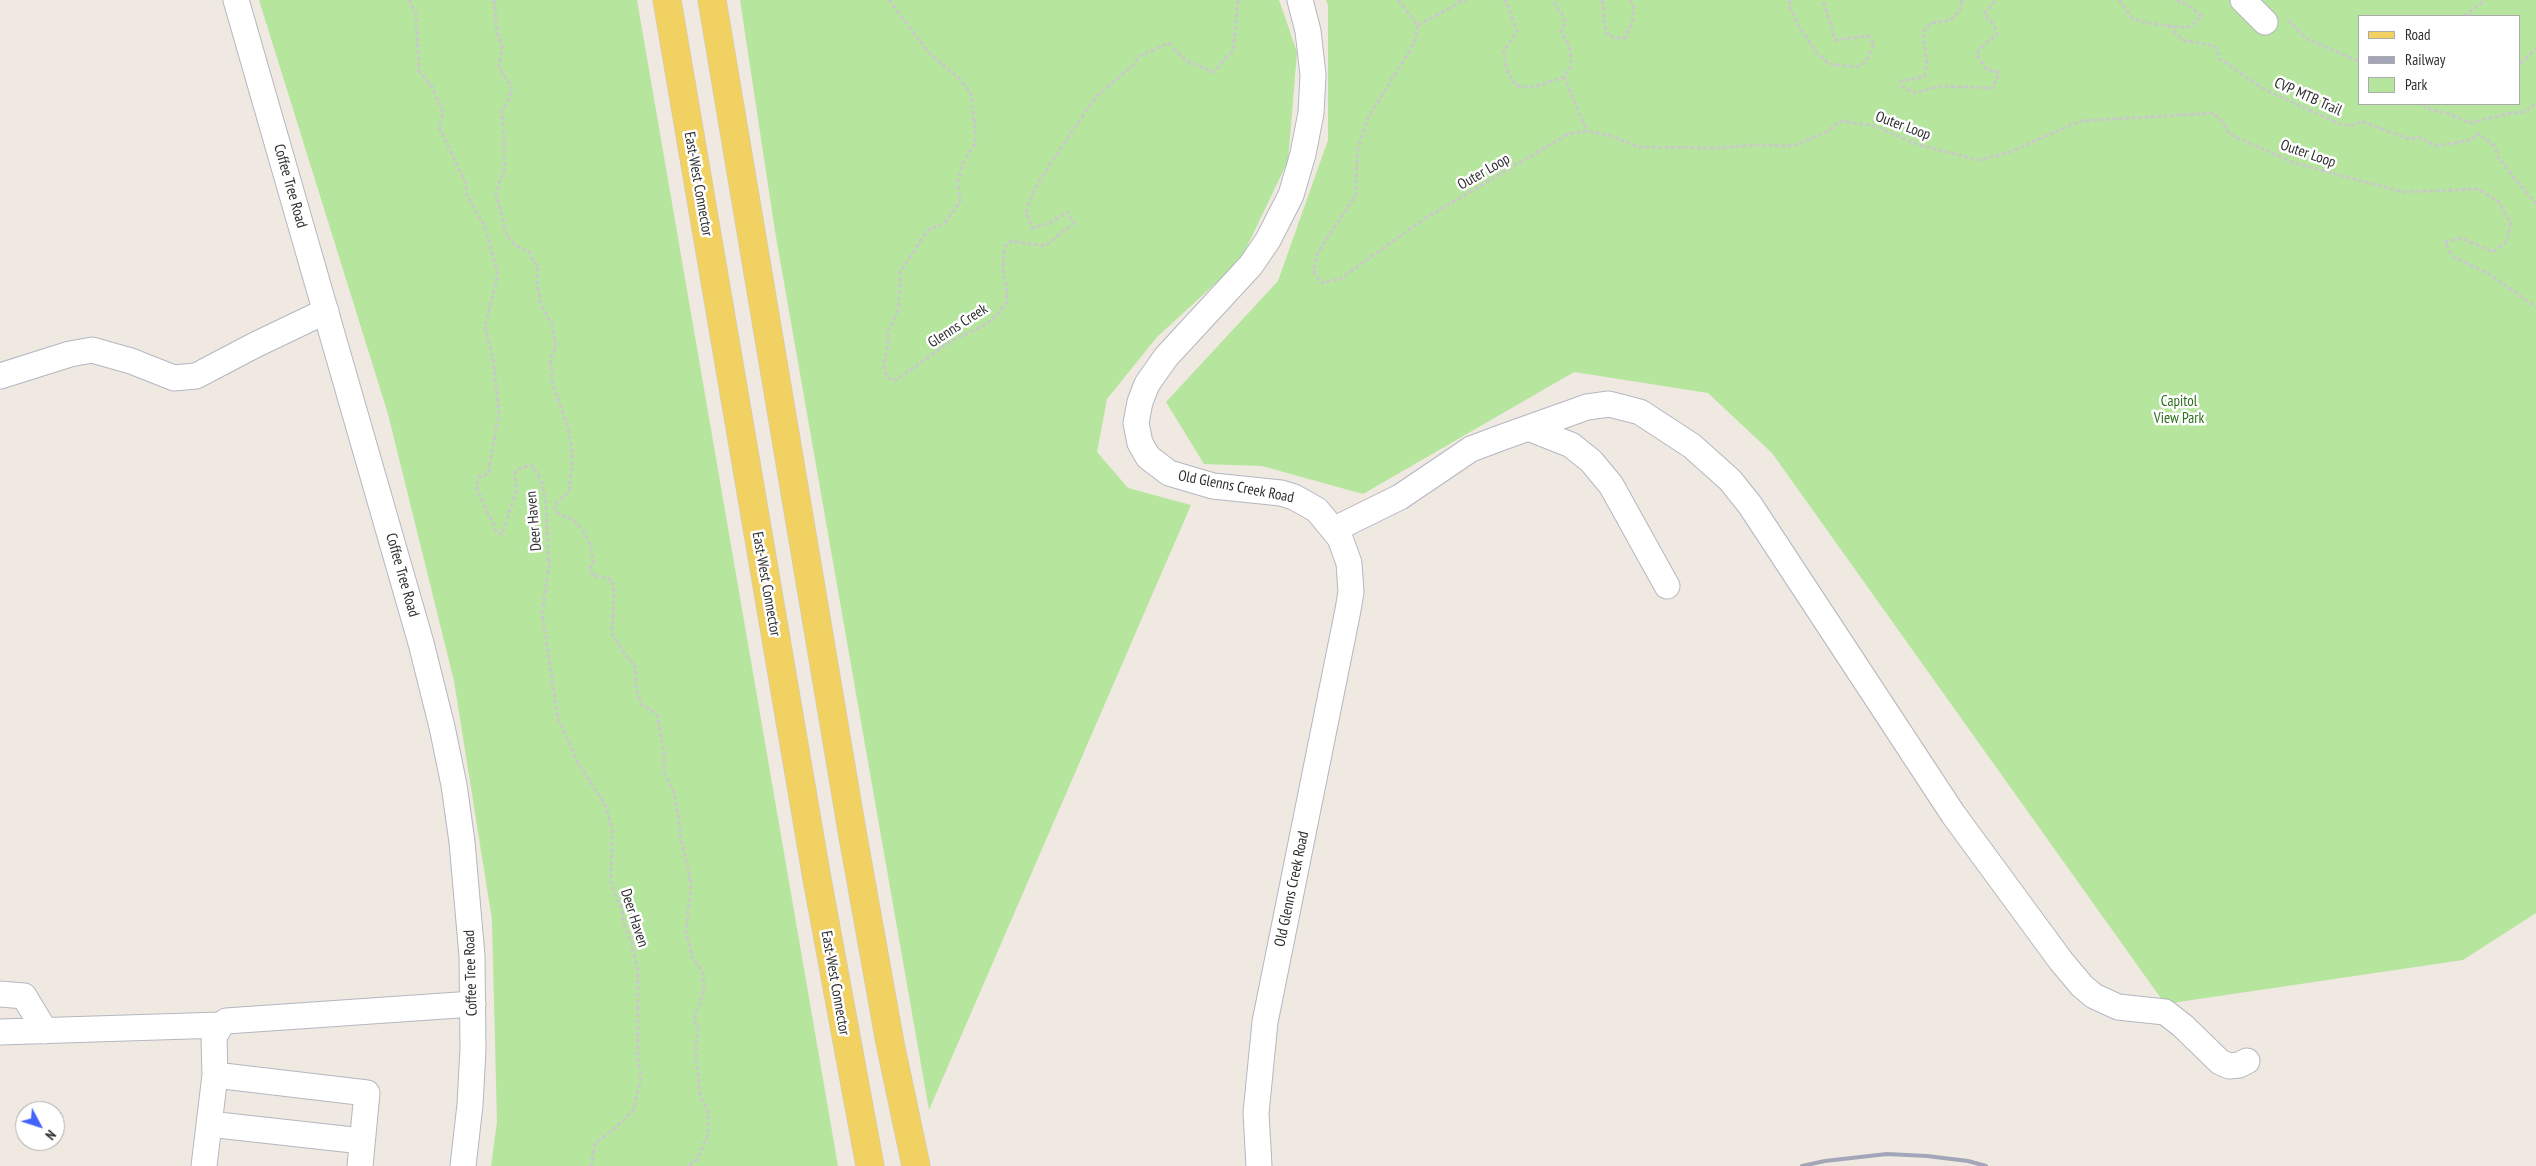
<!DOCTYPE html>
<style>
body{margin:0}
#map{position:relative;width:2536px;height:1166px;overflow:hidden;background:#efe9e1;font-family:"PT Sans Narrow",sans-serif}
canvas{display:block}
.legend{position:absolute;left:2358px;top:15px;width:162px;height:90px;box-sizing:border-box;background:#fff;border:1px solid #ababab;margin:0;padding:6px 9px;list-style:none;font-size:15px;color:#2e2e2e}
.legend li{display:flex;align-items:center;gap:10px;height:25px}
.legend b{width:25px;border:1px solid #ababab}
.north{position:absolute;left:15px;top:1101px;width:50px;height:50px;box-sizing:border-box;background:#fff;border:1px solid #ababab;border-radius:50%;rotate:130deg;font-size:14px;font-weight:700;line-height:20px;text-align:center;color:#2e2e2e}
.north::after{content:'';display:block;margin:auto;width:18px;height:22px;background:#4264fb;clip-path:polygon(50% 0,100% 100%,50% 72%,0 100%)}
</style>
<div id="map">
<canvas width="2536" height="1166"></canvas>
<ul class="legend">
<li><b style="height:6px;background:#f2d163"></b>Road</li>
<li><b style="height:6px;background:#a3a6b8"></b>Railway</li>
<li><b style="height:14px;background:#b6e59e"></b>Park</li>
</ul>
<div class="north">N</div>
</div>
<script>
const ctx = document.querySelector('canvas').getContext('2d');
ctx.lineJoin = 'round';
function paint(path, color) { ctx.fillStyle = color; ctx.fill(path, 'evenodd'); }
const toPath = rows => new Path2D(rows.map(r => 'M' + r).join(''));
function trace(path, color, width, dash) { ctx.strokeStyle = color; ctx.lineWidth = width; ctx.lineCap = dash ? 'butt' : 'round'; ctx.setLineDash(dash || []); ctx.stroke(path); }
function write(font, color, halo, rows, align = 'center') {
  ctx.font = font + ' "PT Sans Narrow",sans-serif'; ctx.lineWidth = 5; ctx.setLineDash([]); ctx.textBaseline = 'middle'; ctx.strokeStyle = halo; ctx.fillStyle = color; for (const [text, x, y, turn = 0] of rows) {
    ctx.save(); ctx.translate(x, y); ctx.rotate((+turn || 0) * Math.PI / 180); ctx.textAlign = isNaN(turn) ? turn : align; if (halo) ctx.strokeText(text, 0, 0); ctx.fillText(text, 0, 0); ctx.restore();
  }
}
const green = toPath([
 [259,0,637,0,838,1166,491,1166,497,1122,492,920,454,681,388,414],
 [740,0,1279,0,1297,52,1288,161,1240,261,1157,337,1107,399,1097,452,1128,488,1191,505,929,1110,775,231],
 [1326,0,2536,0,2536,913,2463,960,2165,1004,1772,453,1708,393,1574,372,1363,494,1262,466,1204,464,1166,402,1278,281,1328,140,1328,5],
 [2360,16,2520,16,2520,104,2360,104]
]);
const path = toPath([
 [409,0,416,13,419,71,432,87,441,107,443,114,439,127,466,184,467,196,484,225,498,273,485,326,493,357,499,414,488,474,479,477,476,487,497,533,502,534,516,492,515,472,522,467,533,466,542,483,546,503,549,567,542,613,558,718,578,763,606,806,612,830,611,883,616,898,622,908,624,925,631,941,638,970,638,1062,641,1077,633,1110,624,1120,595,1144,591,1166],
 [494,0,497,33,502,47,499,67,512,88,508,101,502,110,505,166,496,193,507,236,516,246,529,252,533,261,538,266,537,284,541,304,552,325,556,347,550,359,553,385,568,428,573,454,569,492,555,504,555,512,574,520,583,531,591,546,593,562,590,568,594,577,598,576,612,580,614,589,612,634,628,658,635,665,637,693,642,705,657,714,663,747,665,774,674,793,679,820,680,835,688,867,691,886,686,931,692,957,703,972,704,990,694,1020,698,1028,696,1052,700,1097,707,1108,709,1122,707,1137,697,1160,688,1166],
 [889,0,929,53,961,80,971,94,975,127,975,144,964,161,958,182,960,202,945,223,928,230,900,272,899,307,888,332,888,346,884,363,887,378,896,380,951,341,986,324,998,314,1007,302,1006,283,1003,273,1004,247,1010,241,1045,246,1074,223,1067,212,1048,224,1032,228,1026,212,1033,192,1048,167,1095,98,1133,65,1140,56,1169,43,1185,60,1213,72,1233,51,1238,0],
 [1398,0,1418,25,1413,45,1368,118,1357,152,1356,195,1318,252,1313,271,1322,283,1340,279,1424,219,1568,134,1587,131,1609,135,1638,147,1718,148,1756,145,1793,146,1826,132,1841,121,1875,126,1919,145,1979,160,2010,152,2080,121,2214,113,2223,122,2229,134,2294,163,2403,192,2478,189,2499,202,2511,224,2506,242,2493,252,2461,238,2445,242,2452,256,2489,274,2536,307],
 [1458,0,1461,2,1466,0],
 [1503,0,1506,1,1517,31,1504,51,1506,68,1516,86,1534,87,1564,77,1572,65,1569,46,1561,31,1566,23,1562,13,1555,5,1555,0],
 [1602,0,1606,33,1614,38,1625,38,1632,24,1634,7,1631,0],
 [1790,0,1789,6,1802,31,1817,53,1829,64,1856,67,1865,63,1874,45,1869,36,1835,40,1823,0],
 [1962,0,1960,10,1951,20,1930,23,1923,32,1927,64,1924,77,1901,81,1903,87,1914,93,1941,86,1993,88,1999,72,1987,70,1977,56,1979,50,1997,34,1994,25,1984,14,1996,0],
 [2119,0,2133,19,2149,23,2185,28,2192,25,2202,16,2185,3,2173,0],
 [2464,16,2485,0],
 [2288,20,2307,39,2360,62],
 [1418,25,1461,2],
 [2169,26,2182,40,2215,46,2220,59,2264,89,2342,125,2354,125,2361,121,2409,139,2420,137,2435,146,2472,140,2477,133,2494,145,2499,159,2536,204],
 [2520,63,2536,49],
 [1564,77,1587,131],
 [2422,104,2431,110,2450,114,2469,123,2511,113,2525,112,2536,103]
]);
const minor = toPath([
 [236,0,421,643,442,727,454,785,462,842,472,956,473,1049,470,1105,463,1166],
 [2243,0,2265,22],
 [0,376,70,354,92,350,131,361,174,378,196,376,255,345,326,311],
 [1528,428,1571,445,1591,461,1611,485,1667,586],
 [1335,529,1400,497,1471,449,1503,437,1587,407,1609,404,1640,412,1692,446,1730,480,1750,505,1953,814,2061,961,2082,986,2094,996,2118,1007,2165,1012,2183,1026,2220,1062,2229,1066,2239,1065,2247,1061],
 [0,994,24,996,45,1031],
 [0,1032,221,1025],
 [215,1075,367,1093,360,1166],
 [209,1124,362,1141],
 [204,1166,215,1075,214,1037,221,1025,226,1021,473,1004],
 [1259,1166,1256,1113,1265,1022,1348,610,1351,592,1349,563,1340,538,1317,510,1294,497,1281,493,1213,486,1169,473,1148,457,1140,443,1136,423,1140,402,1147,384,1166,357,1251,265,1268,240,1291,195,1303,154,1311,113,1313,75,1308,31,1300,0]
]);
const major = toPath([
 [667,0,817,879,870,1166],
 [712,0,852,831,890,1043,916,1166]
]);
const rail = toPath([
 [1802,1166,1825,1161,1887,1154,1927,1156,1968,1161,1986,1166]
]);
const streetNames = [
 ["CVP MTB Trail",2308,97,24],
 ["Outer Loop",1903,126,20],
 ["Outer Loop",2308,154,19],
 ["Outer Loop",1484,172,-30],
 ["East-West Connector",698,184,80],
 ["Coffee Tree Road",290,186,74],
 ["Glenns Creek",958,326,-33],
 ["Old Glenns Creek Road",1236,487,11],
 ["Deer Haven",534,521,-95],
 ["Coffee Tree Road",402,575,74],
 ["East-West Connector",766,584,80],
 ["Old Glenns Creek Road",1292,889,-78],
 ["Deer Haven",634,918,72],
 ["Coffee Tree Road",471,973,-92],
 ["East-West Connector",835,983,80]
];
const parkNames = [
 ["Capitol",2179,402],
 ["View Park",2179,419]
];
paint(green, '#b6e59e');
trace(minor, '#b4b7c1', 27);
trace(major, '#c9c9c9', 29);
trace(path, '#c9c9c9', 3, [4, 2.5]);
trace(minor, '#fff', 25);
trace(major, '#f2d163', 28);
trace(rail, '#a3a6b8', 4);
write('15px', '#2e2e2e', '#fff', streetNames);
write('15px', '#2c6e1b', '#fff', parkNames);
</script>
